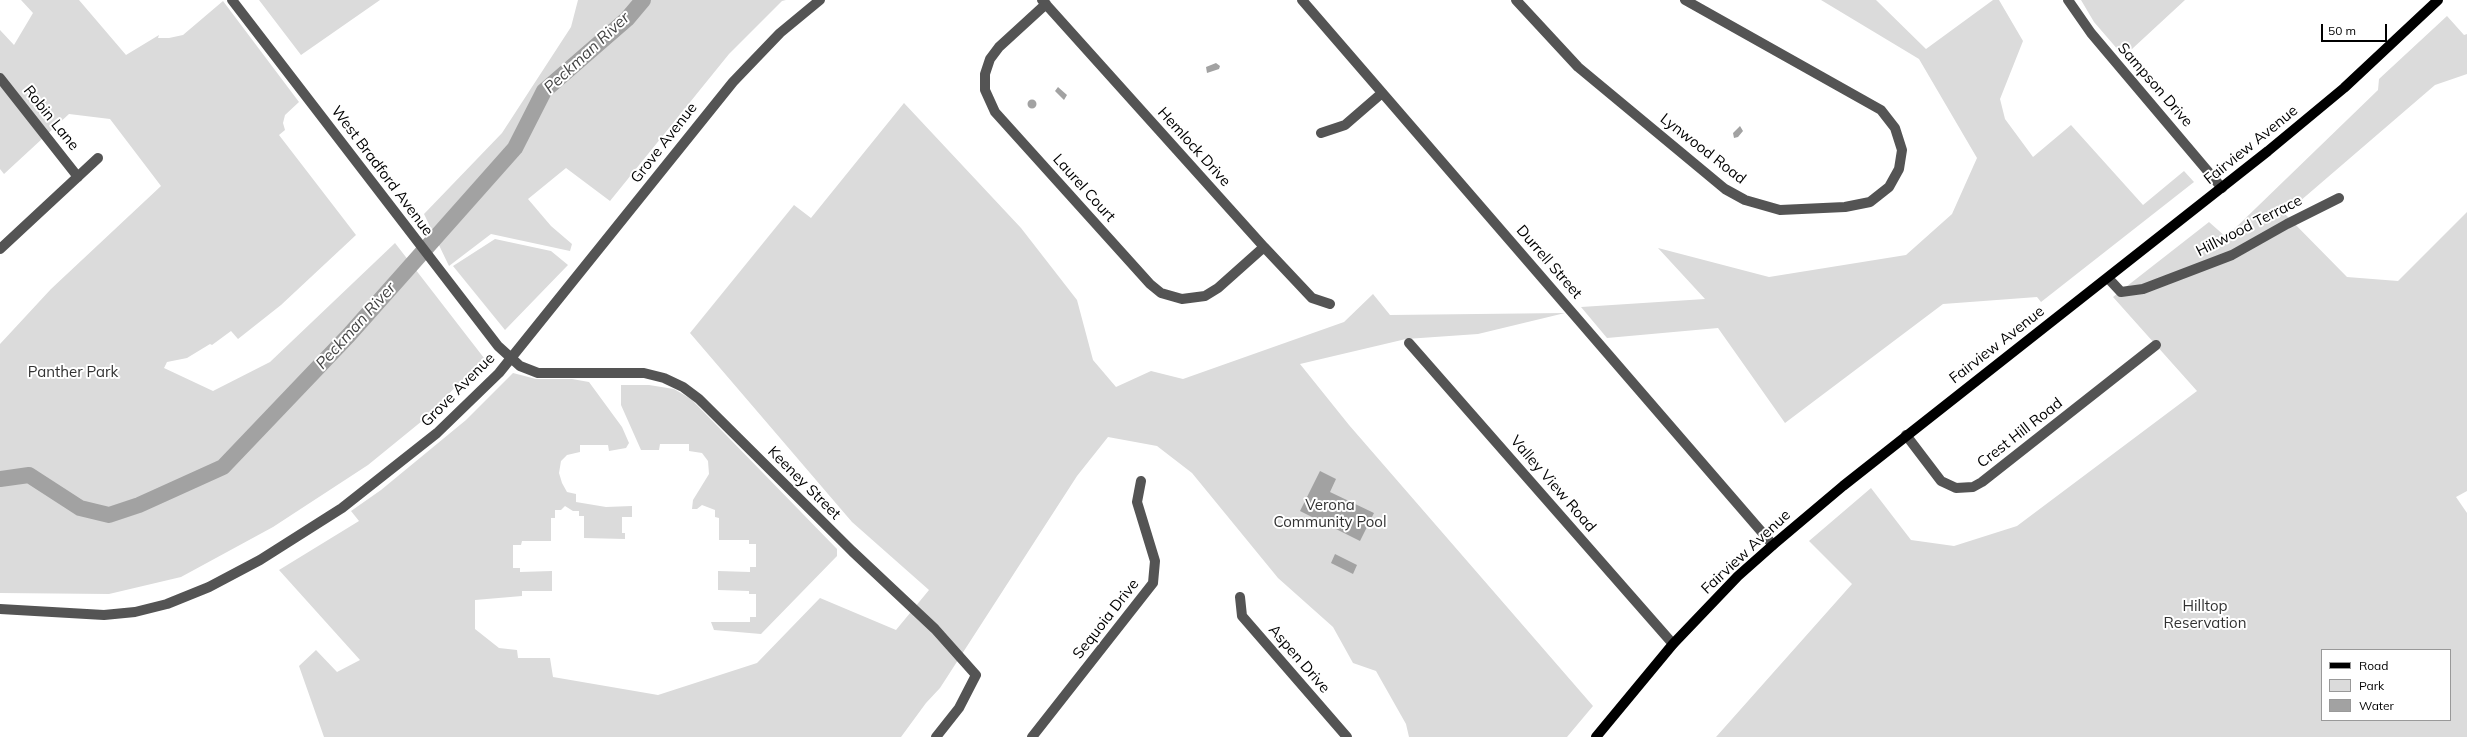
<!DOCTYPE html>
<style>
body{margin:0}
#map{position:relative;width:2467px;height:737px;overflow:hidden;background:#fff;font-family:Mulish,sans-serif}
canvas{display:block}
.legend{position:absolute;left:2321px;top:649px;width:130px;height:72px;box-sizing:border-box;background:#fff;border:1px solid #999;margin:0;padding:5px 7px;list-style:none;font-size:12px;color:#000}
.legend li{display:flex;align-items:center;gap:8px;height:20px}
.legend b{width:20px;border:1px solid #999}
.scale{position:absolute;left:2321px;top:24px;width:66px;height:18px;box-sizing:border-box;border:2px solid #000;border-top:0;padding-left:5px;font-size:12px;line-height:14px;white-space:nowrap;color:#000;-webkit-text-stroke:3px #fff;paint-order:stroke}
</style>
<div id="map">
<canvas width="2467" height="737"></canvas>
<ul class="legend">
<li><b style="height:5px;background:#000"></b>Road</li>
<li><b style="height:11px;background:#dbdbdb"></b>Park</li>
<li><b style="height:11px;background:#a2a2a2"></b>Water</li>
</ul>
<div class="scale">50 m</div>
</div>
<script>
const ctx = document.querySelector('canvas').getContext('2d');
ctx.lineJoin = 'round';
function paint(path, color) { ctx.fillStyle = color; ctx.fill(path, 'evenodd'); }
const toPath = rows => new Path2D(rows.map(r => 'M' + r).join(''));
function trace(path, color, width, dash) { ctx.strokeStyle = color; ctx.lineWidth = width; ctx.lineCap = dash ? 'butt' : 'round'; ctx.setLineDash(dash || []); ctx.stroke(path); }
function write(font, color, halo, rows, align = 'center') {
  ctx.font = font + ' Mulish,sans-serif'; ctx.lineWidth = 4; ctx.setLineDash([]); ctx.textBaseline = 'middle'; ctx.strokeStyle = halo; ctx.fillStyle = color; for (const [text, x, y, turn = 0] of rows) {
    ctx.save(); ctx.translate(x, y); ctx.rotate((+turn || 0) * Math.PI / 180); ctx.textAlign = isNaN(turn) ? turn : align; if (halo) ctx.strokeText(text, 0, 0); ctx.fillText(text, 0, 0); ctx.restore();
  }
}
const green = toPath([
 [21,0,79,0,126,55,159,35,158,38,169,38,183,35,223,1,299,102,285,115,283,123,285,130,279,135,356,235,281,305,238,339,231,331,212,345,210,344,187,358,167,362,164,368,213,391,270,362,395,243,484,358,422,421,368,465,273,527,181,577,109,594,0,593,0,344,51,289,161,186,110,119,69,114,4,174,0,169,0,30,14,45,33,13],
 [259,0,380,0,301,55],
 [578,0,786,0,782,1,729,54,610,201,566,168,528,199,551,226,572,244,570,251,491,234,449,266,424,214,502,133,571,27],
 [1821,0,1876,0,1926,49,1993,0,1999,0,2023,41,2000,99,2005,119,2033,157,2071,125,2143,205,2184,171,2194,182,2041,302,2037,297,1943,304,1785,423,1718,328,1607,338,1581,307,1705,299,1658,248,1769,277,1906,255,1952,214,1977,158,1919,59],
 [2081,0,2185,0,2132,49,2119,51,2094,22],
 [2447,16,2464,35,2467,34,2467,74,2435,85,2285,214,2347,277,2398,281,2467,212,2467,491,2456,497,2467,513,2467,737,1716,737,1852,584,1809,541,1871,488,1911,540,1954,546,2017,526,2197,391,2113,297,2209,222,2226,237,2378,90,2379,79],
 [2322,650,2450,650,2450,720,2322,720],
 [904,103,1021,228,1077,300,1093,360,1116,387,1151,371,1183,379,1344,322,1373,294,1390,315,1565,313,1478,334,1406,339,1300,364,1349,425,1593,706,1567,737,1409,737,1406,724,1376,671,1353,663,1333,627,1278,578,1192,473,1157,446,1108,437,1077,476,940,688,926,703,901,737,324,737,299,666,316,650,337,672,360,660,279,570,359,521,351,511,381,490,466,420,513,373,536,379,572,379,589,382,622,427,629,443,626,448,609,451,608,445,580,445,580,452,567,455,561,461,559,473,562,483,567,492,576,494,576,502,606,507,632,506,632,517,622,517,622,533,625,533,625,539,584,538,584,516,579,516,579,511,573,511,565,506,561,510,555,510,555,518,551,518,551,541,522,541,521,545,513,545,513,568,520,568,520,572,552,571,552,591,522,591,522,596,475,600,475,629,499,648,517,650,518,658,550,658,553,677,658,695,757,663,820,598,896,630,929,590,852,522,690,333,794,205,811,218],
 [495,239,551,251,568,265,505,330,453,266],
 [621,385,649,385,674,389,691,399,837,549,837,556,761,634,714,630,711,622,750,622,750,617,756,617,756,594,749,594,749,591,718,590,718,571,750,572,750,567,756,567,756,544,749,544,749,540,719,540,719,518,715,517,715,510,702,505,697,509,692,509,693,500,709,474,708,461,702,453,689,451,689,444,660,444,659,450,641,450,621,405]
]);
const water = toPath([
 [1216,63,1220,66,1219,69,1207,73,1206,67],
 [1058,87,1067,95,1064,100,1055,91],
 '1027.5 104a4.5 4.5 0 1 1 9 0a4.5 4.5 0 1 1-9 0Z',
 [1740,126,1743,131,1738,137,1734,138,1733,133],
 [1320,471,1336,479,1330,492,1374,513,1360,541,1300,511],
 [1335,554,1357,565,1353,574,1331,563]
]);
const river = toPath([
 [0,479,29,475,80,508,109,515,139,505,223,467,349,335,515,148,544,91,627,19,643,0]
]);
const minor = toPath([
 [232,0,498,346,520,366,538,373,644,373,664,378,683,387,699,399,852,551,935,629,976,675,959,708,936,737],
 [1042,0,1264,247,1312,298,1330,304],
 [1302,0,1773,545],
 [1516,0,1578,67,1725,189,1745,200,1780,210,1845,207,1870,202,1889,187,1899,169,1902,150,1895,128,1881,110,1685,0],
 [2068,0,2091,33,2222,188],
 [1046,4,999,47,990,59,985,74,985,90,995,112,1150,284,1161,293,1182,299,1205,296,1218,288,1264,247],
 [0,78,78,177],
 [1321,133,1345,125,1382,93],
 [0,249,98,158],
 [2108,278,2121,292,2143,289,2232,255,2287,224,2339,198],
 [1409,343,1673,644],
 [1906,435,1941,481,1956,488,1973,487,1982,482,2156,345],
 [1240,597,1242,616,1347,737],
 [0,609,104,615,135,612,167,604,209,587,260,560,342,508,437,433,499,373,733,82,780,33,820,0],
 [1032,737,1153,583,1155,561,1137,502,1141,481]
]);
const major = toPath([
 [1596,737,1673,644,1738,576,1773,545,1843,486,2268,151,2344,88,2438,0]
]);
const streetNames = [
 ["Sampson Drive",2155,85,49],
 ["Robin Lane",51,118,51],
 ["Grove Avenue",664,143,-52],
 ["Fairview Avenue",2251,145,-39],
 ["Hemlock Drive",1194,147,48],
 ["Lynwood Road",1703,149,38],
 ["West Bradford Avenue",382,171,53],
 ["Laurel Court",1084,188,48],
 ["Hillwood Terrace",2249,226,-27],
 ["Durrell Street",1549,262,49],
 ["Fairview Avenue",1997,345,-38],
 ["Grove Avenue",458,390,-45],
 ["Crest Hill Road",2020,433,-38],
 ["Keeney Street",804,483,45],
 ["Valley View Road",1553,484,49],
 ["Fairview Avenue",1746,552,-43],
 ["Sequoia Drive",1106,619,-52],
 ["Aspen Drive",1299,659,49]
];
const parkNames = [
 ["Panther Park",73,372],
 ["Verona",1330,505],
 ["Community Pool",1330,522],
 ["Hilltop",2205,606],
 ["Reservation",2205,623]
];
const waterNames = [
 ["Peckman River",587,53,-43],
 ["Peckman River",356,326,-48]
];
paint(green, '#dbdbdb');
paint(water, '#a2a2a2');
trace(river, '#a2a2a2', 16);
trace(minor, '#545454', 10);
trace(major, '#000', 10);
write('15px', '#000', '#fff', streetNames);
write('15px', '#323232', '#fff', parkNames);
write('italic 16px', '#434343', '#fff', waterNames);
</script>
